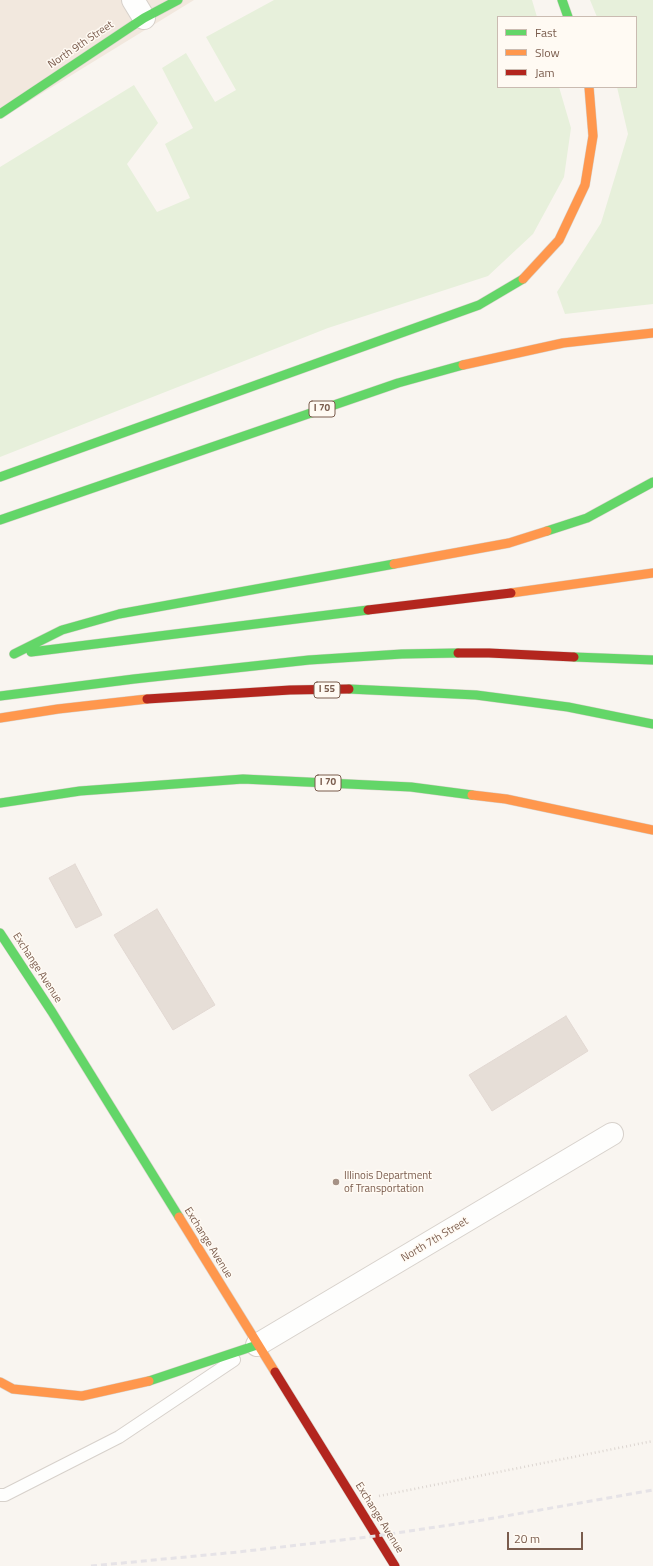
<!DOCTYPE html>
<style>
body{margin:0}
#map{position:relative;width:653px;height:1566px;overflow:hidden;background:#f9f5f0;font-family:"Titillium Web",sans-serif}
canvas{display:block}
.legend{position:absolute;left:497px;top:16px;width:140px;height:72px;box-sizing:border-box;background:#fffaf3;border:1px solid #cabbb1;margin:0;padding:5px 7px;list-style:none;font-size:12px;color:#7a5c4d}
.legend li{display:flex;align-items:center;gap:8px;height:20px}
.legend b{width:20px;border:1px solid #cabbb1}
.scale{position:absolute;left:507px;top:1532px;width:76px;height:18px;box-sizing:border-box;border:2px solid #7a5c4d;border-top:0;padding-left:5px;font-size:12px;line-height:14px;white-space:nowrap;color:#7a5c4d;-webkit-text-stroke:3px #fffaf3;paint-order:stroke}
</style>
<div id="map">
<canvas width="653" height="1566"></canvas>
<ul class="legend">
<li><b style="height:5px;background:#63d668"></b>Fast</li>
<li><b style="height:5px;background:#ff974d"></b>Slow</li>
<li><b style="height:5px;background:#b3261e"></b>Jam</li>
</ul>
<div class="scale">20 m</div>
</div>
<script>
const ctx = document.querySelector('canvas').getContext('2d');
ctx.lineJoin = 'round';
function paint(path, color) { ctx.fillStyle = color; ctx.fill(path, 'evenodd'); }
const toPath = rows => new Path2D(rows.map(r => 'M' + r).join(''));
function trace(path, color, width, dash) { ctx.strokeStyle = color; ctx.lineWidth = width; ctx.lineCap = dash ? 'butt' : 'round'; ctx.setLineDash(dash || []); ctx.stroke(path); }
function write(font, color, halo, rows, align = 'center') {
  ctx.font = font + ' "Titillium Web",sans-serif'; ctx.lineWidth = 3; ctx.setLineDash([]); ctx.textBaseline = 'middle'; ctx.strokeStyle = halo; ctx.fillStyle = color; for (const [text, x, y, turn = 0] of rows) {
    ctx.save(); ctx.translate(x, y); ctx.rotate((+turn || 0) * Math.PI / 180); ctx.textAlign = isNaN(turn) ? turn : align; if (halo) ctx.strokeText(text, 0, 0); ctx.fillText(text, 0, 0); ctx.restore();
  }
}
const residential = toPath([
 [0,0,194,0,0,119]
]);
const green = toPath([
 [274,0,532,0,537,17,498,17,498,87,559,87,571,128,564,177,533,234,488,276,328,328,0,457,0,167,134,85,158,123,127,164,157,212,190,198,165,144,193,128,162,68,186,53,215,102,236,90,206,37],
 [590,0,653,0,653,304,565,314,557,292,601,223,628,134,617,87,636,87,636,17,597,17]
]);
const building = toPath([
 [75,864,102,915,76,928,49,878,75,864],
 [157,909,215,1005,173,1030,114,935,157,909],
 [566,1016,588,1051,492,1111,469,1075,566,1016]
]);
const path = toPath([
 [379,1496,653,1441]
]);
const lane = toPath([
 [0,1495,5,1495,119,1437,234,1360]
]);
const street = toPath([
 [133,0,144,18],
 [257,1345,612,1134]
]);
const fast = toPath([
 [562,0,568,17],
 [0,114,144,18,178,0],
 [0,477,479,305,523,279],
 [0,520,398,383,463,365],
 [547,531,587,518,653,482],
 [31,652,368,610],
 [14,654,62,630,119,614,394,564],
 [574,657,653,660],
 [349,689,476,695,568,707,653,724],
 [0,696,134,679,309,660,402,654,458,653],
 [0,803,80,791,243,779,411,787,472,795],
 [0,933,52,1012,179,1217],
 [149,1381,257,1345]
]);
const slow = toPath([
 [523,279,559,240,585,185,593,136,589,87],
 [463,365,563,343,653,333],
 [394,564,509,543,547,531],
 [511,593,653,573],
 [0,718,58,709,147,699],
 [472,795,506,799,653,830],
 [179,1217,275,1372],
 [0,1382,13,1389,82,1396,149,1381]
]);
const jam = toPath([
 [368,610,511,593],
 [458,653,489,653,574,657],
 [147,699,290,690,349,689],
 [275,1372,395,1566]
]);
const rail = toPath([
 [91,1566,238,1552,376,1536,483,1520,653,1490]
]);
const markers = [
 [336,1182,4,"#a69286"]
];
const shields = [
 [322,409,26],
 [327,690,26],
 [328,783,26]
];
const shieldNames = [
 ["I 70",322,409],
 ["I 55",327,690],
 ["I 70",328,783]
];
const streetNames = [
 ["North 9th Street",81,45,-34],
 ["Exchange Avenue",37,968,57],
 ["North 7th Street",435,1240,-31],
 ["Exchange Avenue",208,1243,58],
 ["Exchange Avenue",379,1518,58]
];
const poiNames = [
 ["Illinois Department",344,1176],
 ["of Transportation",344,1189]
];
paint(residential, '#f2e8de');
paint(green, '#e7f0db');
paint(building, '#e6ded7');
trace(building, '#e2d8d2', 1);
trace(lane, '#d7d1cb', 14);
trace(street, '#d7d1cb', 24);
trace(fast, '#d9d2cb', 10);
trace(slow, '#d9d2cb', 10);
trace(jam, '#d9d2cb', 10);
trace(path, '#dcd5d0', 2.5, [1, 3]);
trace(lane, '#fefefd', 12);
trace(street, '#fefefd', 22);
trace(fast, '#63d668', 9);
trace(slow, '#ff974d', 9);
trace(jam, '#b3261e', 9);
trace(rail, '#e6e3e7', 3, [6, 4]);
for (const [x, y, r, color] of markers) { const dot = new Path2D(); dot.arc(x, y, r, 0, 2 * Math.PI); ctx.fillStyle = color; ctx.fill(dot); trace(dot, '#fffaf3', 1.5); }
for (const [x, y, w] of shields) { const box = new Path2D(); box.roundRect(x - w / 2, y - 8, w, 16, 3); ctx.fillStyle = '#fffaf3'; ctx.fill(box); trace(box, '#7a5c4d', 1); }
write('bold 10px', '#7a5c4d', null, shieldNames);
write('11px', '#7a5c4d', '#fffaf3', streetNames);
write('11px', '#7a5c4d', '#fffaf3', poiNames, 'left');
</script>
